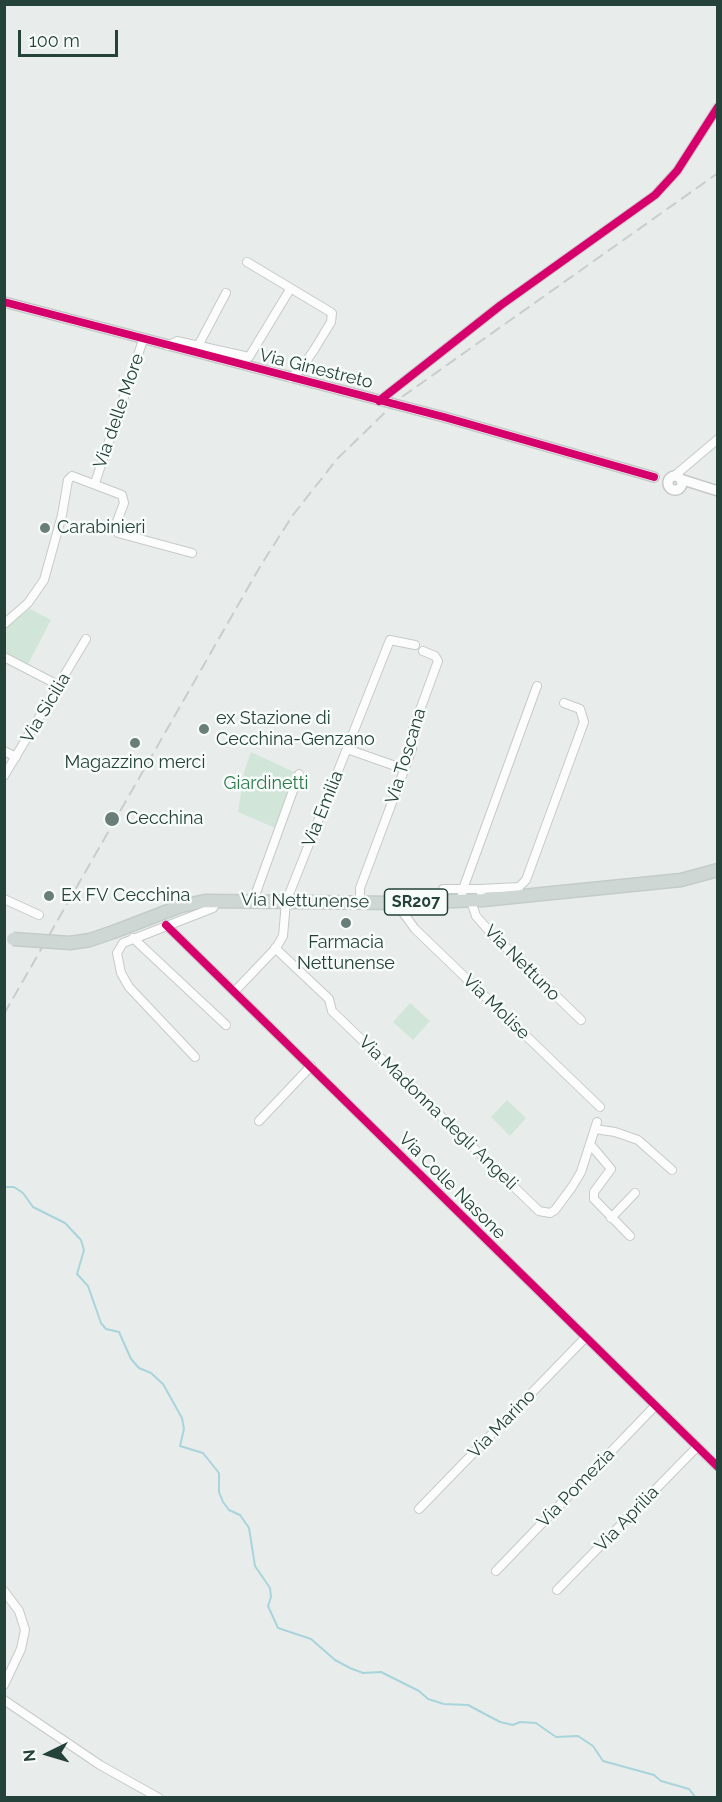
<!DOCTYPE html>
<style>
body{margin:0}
#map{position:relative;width:722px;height:1802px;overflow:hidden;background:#e8edeb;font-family:Raleway,sans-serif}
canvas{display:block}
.frame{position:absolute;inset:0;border:6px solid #24423a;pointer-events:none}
.north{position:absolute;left:18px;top:1724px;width:60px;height:60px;-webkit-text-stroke:4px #f7fbf9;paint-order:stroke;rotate:265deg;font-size:16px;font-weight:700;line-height:24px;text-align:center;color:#24423a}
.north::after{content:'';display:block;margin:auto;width:21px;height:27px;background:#24423a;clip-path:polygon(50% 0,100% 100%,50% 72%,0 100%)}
.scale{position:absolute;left:18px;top:30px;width:100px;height:27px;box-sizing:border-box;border:3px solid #24423a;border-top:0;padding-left:8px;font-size:18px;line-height:21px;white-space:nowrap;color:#24423a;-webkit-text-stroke:4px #f7fbf9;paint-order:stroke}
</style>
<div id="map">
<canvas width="722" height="1802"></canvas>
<div class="frame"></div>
<div class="north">N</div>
<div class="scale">100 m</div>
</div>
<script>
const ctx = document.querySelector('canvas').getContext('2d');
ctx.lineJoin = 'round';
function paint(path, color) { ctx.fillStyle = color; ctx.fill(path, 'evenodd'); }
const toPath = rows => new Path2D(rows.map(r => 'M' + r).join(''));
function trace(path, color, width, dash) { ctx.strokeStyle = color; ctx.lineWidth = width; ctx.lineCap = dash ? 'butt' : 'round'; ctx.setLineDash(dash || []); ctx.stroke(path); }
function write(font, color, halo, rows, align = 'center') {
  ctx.font = font + ' Raleway,sans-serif'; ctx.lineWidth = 5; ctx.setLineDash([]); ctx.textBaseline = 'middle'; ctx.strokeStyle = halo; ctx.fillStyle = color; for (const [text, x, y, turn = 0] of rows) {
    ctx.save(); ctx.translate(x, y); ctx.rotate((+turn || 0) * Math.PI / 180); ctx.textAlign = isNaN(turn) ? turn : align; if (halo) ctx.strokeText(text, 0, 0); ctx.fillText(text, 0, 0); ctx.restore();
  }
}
const green = toPath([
 [30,609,51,620,28,664,5,652,4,627],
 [251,752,294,772,275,828,238,812,244,772],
 [410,1003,430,1021,413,1040,393,1022],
 [507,1100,526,1118,510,1136,491,1117]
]);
const stream = toPath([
 [4,1187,14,1187,23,1193,33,1207,65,1223,81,1240,84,1250,77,1274,88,1286,101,1323,106,1329,119,1332,131,1359,139,1368,151,1373,163,1384,182,1418,184,1429,180,1446,203,1453,219,1473,219,1492,223,1502,229,1510,240,1515,249,1528,255,1566,270,1588,271,1597,268,1606,278,1628,311,1639,335,1660,350,1668,363,1673,381,1672,419,1691,428,1699,444,1704,468,1705,500,1722,513,1725,520,1722,536,1723,556,1737,578,1736,593,1746,603,1761,654,1775,661,1781,689,1789,696,1798]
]);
const minor = toPath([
 [247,262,332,313,331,322,314,350,301,369,291,378],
 [168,346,177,341,249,357,289,291],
 [198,346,226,293],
 [379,401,501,305,655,195,677,171,718,107],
 [673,477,718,439],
 [95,483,143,340],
 [4,624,28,603,44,580,62,515,68,480,72,476,122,495,124,503,115,527,118,533,192,553],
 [4,657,60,686],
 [347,749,404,769],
 [4,751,16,757],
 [4,776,86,639],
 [480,889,519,887,526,880,584,722,580,709,564,703],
 [4,899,39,915],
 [253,901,299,774],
 [461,901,463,889,537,686],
 [471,901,476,916,490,932,581,1020],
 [360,902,360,888,412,749,413,729,438,661,435,656,423,651],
 [438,902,443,889,480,889,481,893],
 [396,903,415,929,600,1107],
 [166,925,718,1467],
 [133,938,226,1025],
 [275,948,329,999,332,1011,539,1211,550,1213,555,1210,572,1187,581,1172,597,1122],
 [235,991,276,948,283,936,286,902,390,640,415,645],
 [195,1057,129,987,121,973,117,953,123,943,213,908,218,900],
 [259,1121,311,1066],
 [595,1129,615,1132,638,1140,672,1170],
 [590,1144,611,1169,594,1192,594,1199,630,1236],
 [611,1218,635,1193],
 [419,1509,585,1338],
 [496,1571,655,1406],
 [557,1590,697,1447],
 [4,1591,19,1611,25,1630,21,1649,4,1685],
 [4,1700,100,1765,159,1798]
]);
const tertiary = toPath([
 [4,302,444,417,654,477],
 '668 483a7 7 0 1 1 14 0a7 7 0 1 1-14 0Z',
 [680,479,718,491]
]);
const primary = toPath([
 [116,931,181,906,205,901,396,903,483,900,681,880,718,870]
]);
const rail = toPath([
 [4,1014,261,565,293,515,337,459,399,399,718,173]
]);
const primaryBridge = toPath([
 [13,939,70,943,90,940,116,931]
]);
const cycleway = toPath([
 [4,302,444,417,654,477],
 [379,401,501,305,655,195,677,171,718,107],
 [166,925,718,1467]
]);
const markers = [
 [45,528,6,"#697e78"],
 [204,729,6,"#697e78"],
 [135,743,6,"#697e78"],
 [112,819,8,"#697e78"],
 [49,896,6,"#697e78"],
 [346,923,6,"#697e78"]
];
const shields = [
 [416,902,63]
];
const shieldNames = [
 ["SR207",416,902]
];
const streetNames = [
 ["Via Ginestreto",316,369,14],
 ["Via delle More",119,411,-71],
 ["Via Sicilia",46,708,-59],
 ["Via Toscana",406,756,-73],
 ["Via Emilia",323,809,-68],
 ["Via Nettunense",305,901,1],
 ["Via Nettuno",522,963,45],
 ["Via Molise",496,1007,44],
 ["Via Madonna degli Angeli",438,1113,44],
 ["Via Colle Nasone",452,1186,45],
 ["Via Marino",502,1424,-46],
 ["Via Pomezia",576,1488,-46],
 ["Via Aprilia",627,1519,-46]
];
const poiNames = [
 ["Carabinieri",57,528],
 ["ex Stazione di",216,719],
 ["Cecchina-Genzano",216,740],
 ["Magazzino merci",135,763,"center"],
 ["Cecchina",126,819],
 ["Ex FV Cecchina",61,896],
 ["Farmacia",346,943,"center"],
 ["Nettunense",346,964,"center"]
];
const parkNames = [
 ["Giardinetti",266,784]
];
paint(green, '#d1e6d8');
trace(stream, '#a9d4db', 2);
trace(minor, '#c5cac8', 10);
trace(tertiary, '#c5cac8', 12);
trace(primary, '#c3ccc9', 15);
trace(minor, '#fcfcfc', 8);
trace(tertiary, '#fcfcfc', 9);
trace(primary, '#cfd7d5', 12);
trace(rail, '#c9cdcc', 2, [12, 6]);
trace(primaryBridge, '#c3ccc9', 15, []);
trace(primaryBridge, '#cfd7d5', 12);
trace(cycleway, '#d6006c', 8);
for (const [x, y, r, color] of markers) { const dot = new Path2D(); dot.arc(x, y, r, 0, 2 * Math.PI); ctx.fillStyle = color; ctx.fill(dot); trace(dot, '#f7fbf9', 2); }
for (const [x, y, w] of shields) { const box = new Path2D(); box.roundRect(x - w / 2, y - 13, w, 26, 4.5); ctx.fillStyle = '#f7fbf9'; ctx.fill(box); trace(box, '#24423a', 1.5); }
write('bold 16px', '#24423a', null, shieldNames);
write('18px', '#24423a', '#f7fbf9', streetNames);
write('18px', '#24423a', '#f7fbf9', poiNames, 'left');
write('18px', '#2d7a4b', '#f7fbf9', parkNames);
</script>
